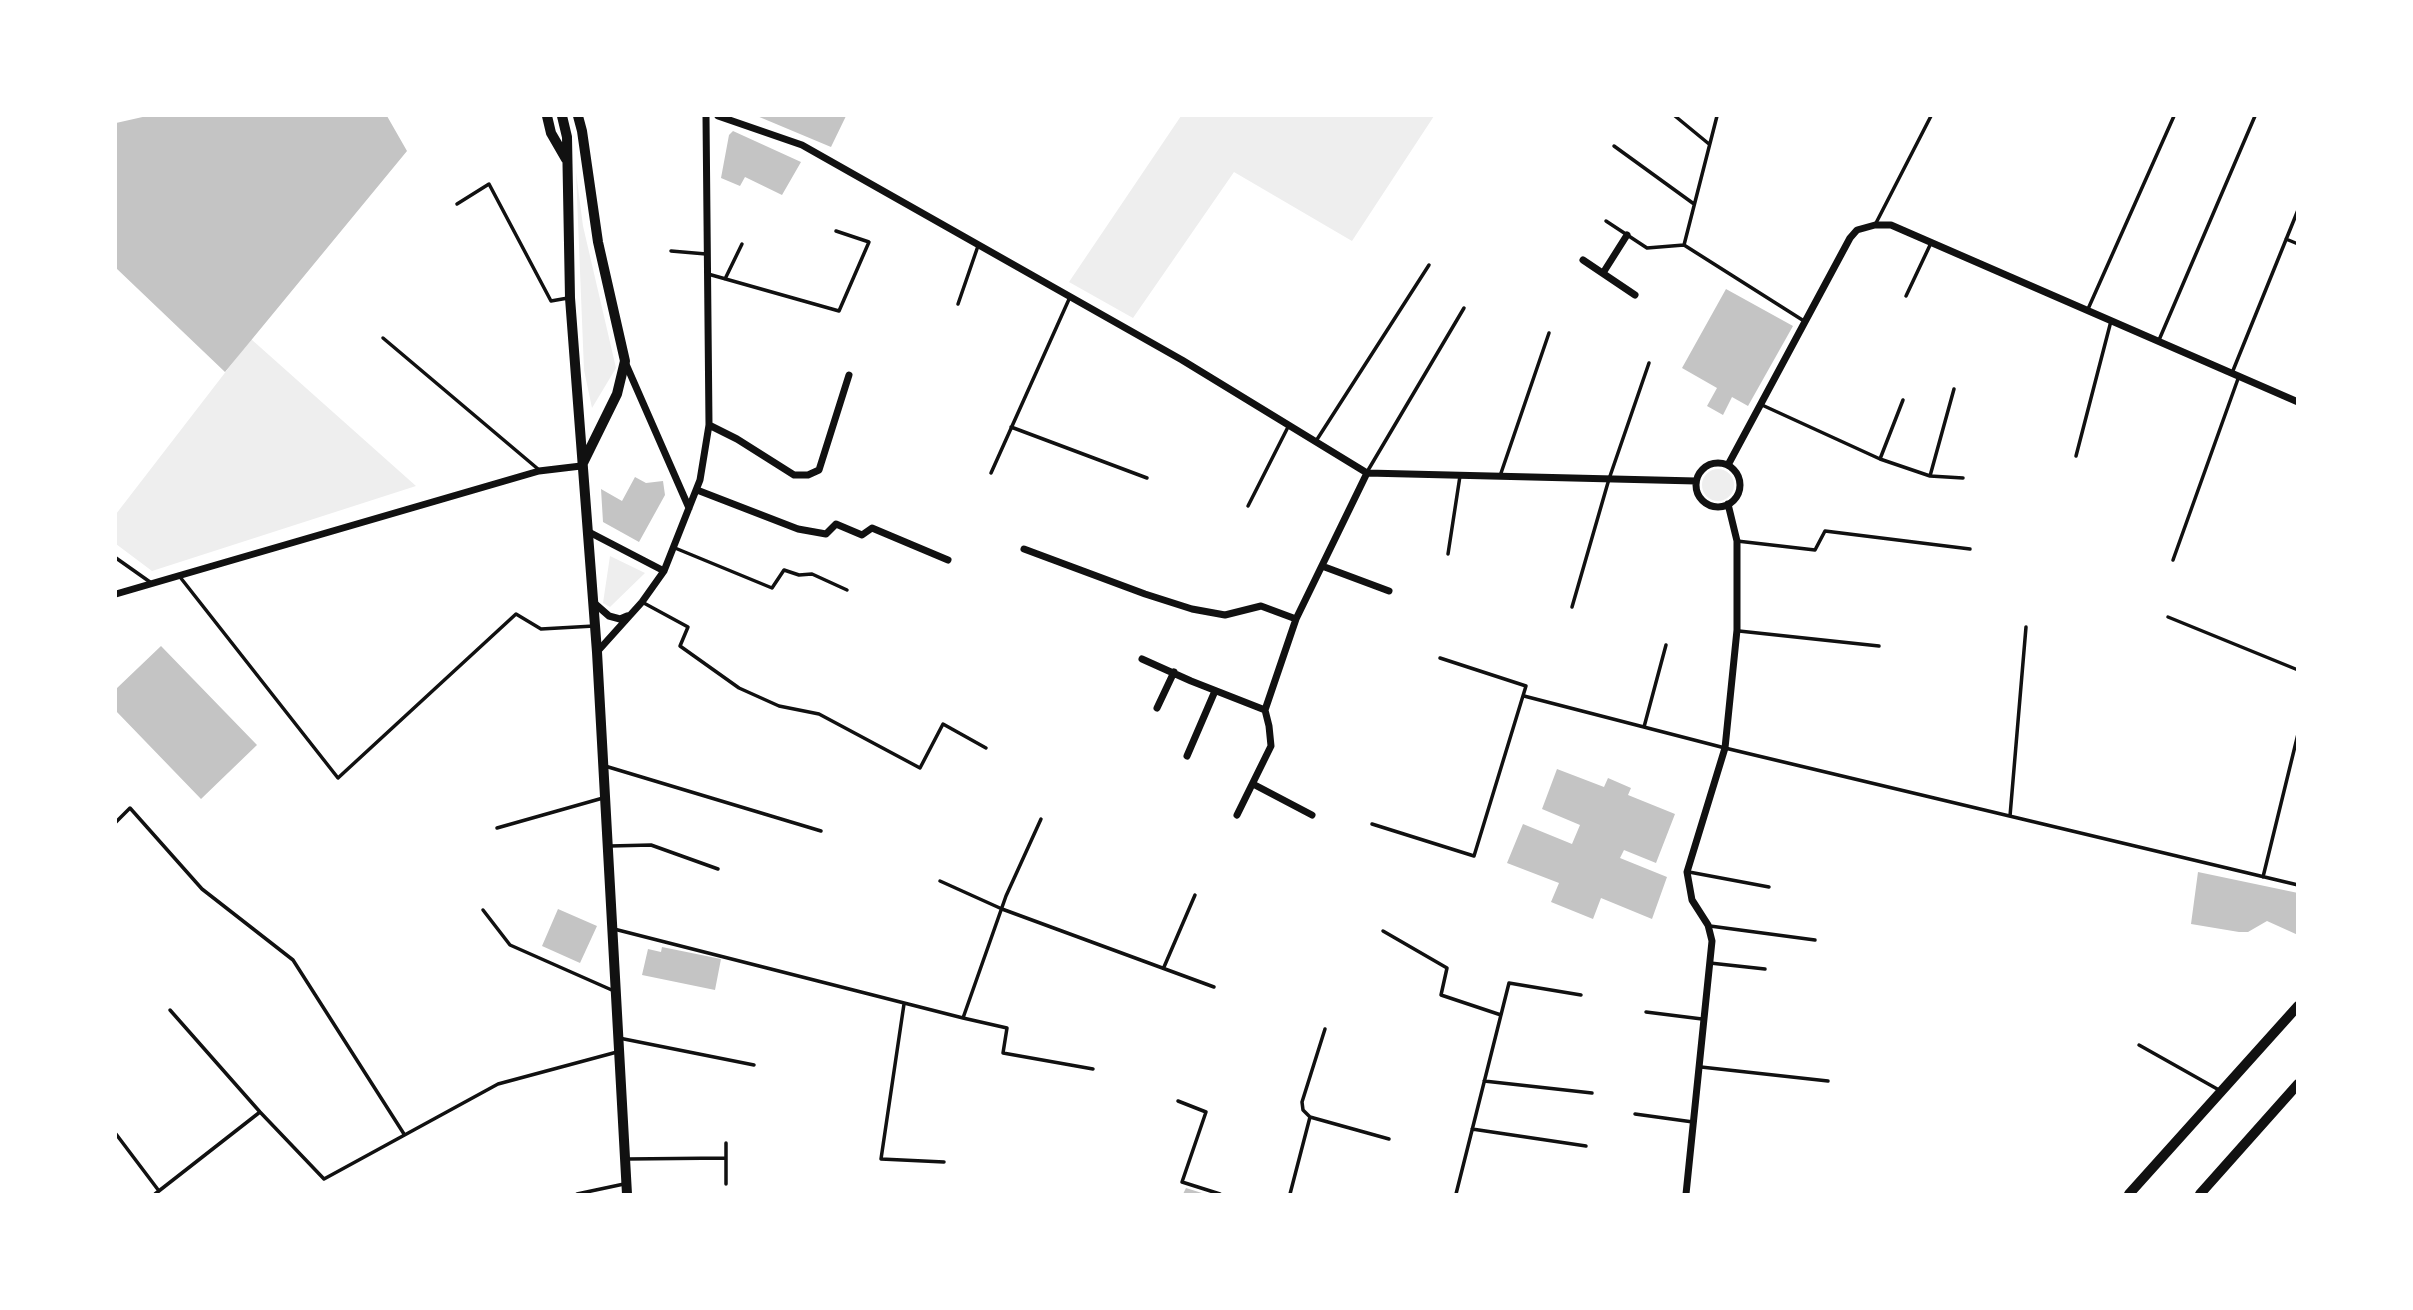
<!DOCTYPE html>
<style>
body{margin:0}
#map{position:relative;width:2413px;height:1310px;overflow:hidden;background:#fff;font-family:"Roboto Condensed",sans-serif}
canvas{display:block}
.frame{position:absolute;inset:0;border:117px solid #fff;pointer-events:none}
</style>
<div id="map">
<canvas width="2413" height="1310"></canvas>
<div class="frame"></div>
</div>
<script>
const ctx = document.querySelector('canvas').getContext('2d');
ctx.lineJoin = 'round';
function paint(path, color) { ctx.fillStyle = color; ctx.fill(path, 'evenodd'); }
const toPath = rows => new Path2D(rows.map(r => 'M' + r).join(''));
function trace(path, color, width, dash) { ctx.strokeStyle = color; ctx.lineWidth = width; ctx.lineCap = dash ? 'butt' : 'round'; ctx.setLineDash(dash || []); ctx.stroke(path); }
const green = toPath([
 [1181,116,1434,116,1352,241,1234,172,1133,318,1069,282],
 [576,172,583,226,616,368,592,408,584,370],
 [251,339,416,486,152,571,116,544,116,514],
 '1702 485a16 16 0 1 1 32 0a16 16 0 1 1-32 0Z',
 [610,556,645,573,610,607,603,603]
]);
const building = toPath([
 [147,116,387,116,407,151,225,372,116,268,116,123],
 [757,116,846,116,831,147],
 [733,131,801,162,782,195,745,177,740,186,721,178,729,135],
 [1726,289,1793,326,1748,406,1732,397,1723,415,1707,406,1717,388,1682,368],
 [635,477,646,483,663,481,665,495,639,542,603,522,601,489,622,501],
 [161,646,257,745,201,799,116,711,116,689],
 [1557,769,1604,787,1608,778,1631,788,1628,795,1675,814,1656,863,1624,850,1620,858,1667,877,1652,919,1601,898,1593,919,1551,902,1559,883,1507,863,1523,824,1572,844,1580,825,1542,809],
 [2198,872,2298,893,2298,935,2267,921,2248,932,2239,932,2191,924],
 [558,909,597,926,580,963,542,946],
 [662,947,721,959,715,990,642,975,648,949,661,952],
 [1186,1188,1205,1194,1183,1194]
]);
const service = toPath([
 [1675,116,1709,144],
 [1717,116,1684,245,1804,321],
 [1614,146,1694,204],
 [457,204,489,184,551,301,568,298],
 [1606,221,1647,248,1684,245],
 [1876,223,1931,116],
 [2286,239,2298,244],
 [671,251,706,254],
 [708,274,839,311,869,242,836,231],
 [725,279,742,244],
 [1906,296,1931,243],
 [958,304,978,246],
 [2088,309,2174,116],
 [383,338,538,469],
 [2159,340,2255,116],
 [2232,373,2298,210],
 [1762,405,1880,459,1930,476,1963,478],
 [1011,427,1147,478],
 [1316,441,1429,265],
 [2076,456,2111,321],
 [1880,459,1903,400],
 [1367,472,1464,308],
 [991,473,1070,297],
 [1500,476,1549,333],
 [1930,476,1954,389],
 [1248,506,1288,427],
 [1737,541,1815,550,1825,531,1970,549],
 [675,548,772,588,784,570,799,575,812,574,847,590],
 [1448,554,1460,476],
 [116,558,150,582],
 [2173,560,2239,376],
 [180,577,338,778,516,614,541,629,594,626],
 [642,602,688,627,680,646,739,688,779,706,819,714,920,768,943,724,986,748],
 [1572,607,1609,479,1649,363],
 [2168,617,2298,670],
 [1739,631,1879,646],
 [1524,696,1725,748,2298,885],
 [1644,727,1666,645],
 [605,766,821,831],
 [2010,816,2026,627],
 [116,822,130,808,202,889,293,960,404,1134],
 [1372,824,1474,856,1526,686,1440,658],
 [497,828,603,798],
 [610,846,651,845,718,869],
 [1689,872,1769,887],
 [2263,877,2298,734],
 [940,881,1002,909,1214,987],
 [483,910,510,945,614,991],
 [1710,926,1815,940],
 [614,929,963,1018,1006,896,1041,819],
 [1383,931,1447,968,1441,995,1501,1015],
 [1710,963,1765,969],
 [1164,967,1195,895],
 [904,1004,881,1159,944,1162],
 [170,1010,260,1112,324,1179,498,1084,617,1052],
 [1646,1012,1702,1019],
 [963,1018,1007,1028,1003,1053,1093,1069],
 [619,1038,754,1065],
 [2139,1045,2219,1090],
 [1701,1067,1828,1081],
 [1484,1081,1592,1093],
 [1178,1101,1206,1112,1182,1182,1220,1194],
 [1635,1114,1693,1122],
 [1310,1117,1389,1139],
 [1472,1129,1586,1146],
 [116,1134,159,1191],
 [726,1143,726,1184],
 [627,1159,726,1158],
 [155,1194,260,1112],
 [577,1194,624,1184],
 [1290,1194,1310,1117,1303,1110,1302,1102,1325,1029],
 [1456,1194,1509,983,1581,995]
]);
const minor = toPath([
 [718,116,802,145,1182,360,1367,473,1696,481],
 [1583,260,1635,295],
 [1603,273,1627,235],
 [625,362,689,508],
 [709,425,737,439,794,475,808,475,819,470,849,375],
 '1696 485a22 22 0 1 1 44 0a22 22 0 1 1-44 0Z',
 [1728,465,1850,238,1857,230,1875,225,1891,225,2298,402],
 [697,490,798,529,826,534,836,524,862,535,872,528,948,560],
 [587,531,664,571],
 [1024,549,1145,594,1192,609,1225,615,1261,606,1296,619],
 [1322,566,1389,591],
 [116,594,539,471,581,466],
 [593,602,609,616,620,619,627,616],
 [597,652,642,602,664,571,700,480,709,425,706,116],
 [1142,659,1191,681,1265,710],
 [1157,708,1174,672],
 [1187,756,1215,691],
 [1253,784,1312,815],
 [1237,815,1271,746,1269,726,1265,710,1296,619,1367,473],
 [1686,1194,1712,941,1708,925,1692,900,1687,872,1725,748,1737,630,1737,541,1728,504]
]);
const tertiary = toPath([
 [547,116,551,133,566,159],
 [562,116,567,137,570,298,597,652,627,1194],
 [578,116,582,131,598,242,625,361,617,394,582,465]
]);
const secondary = toPath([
 [2129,1194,2298,1006],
 [2200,1194,2298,1084]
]);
paint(green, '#eee');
paint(building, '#c4c4c4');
trace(service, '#111', 3.5);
trace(minor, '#111', 7);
trace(tertiary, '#111', 10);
trace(secondary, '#111', 10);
</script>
